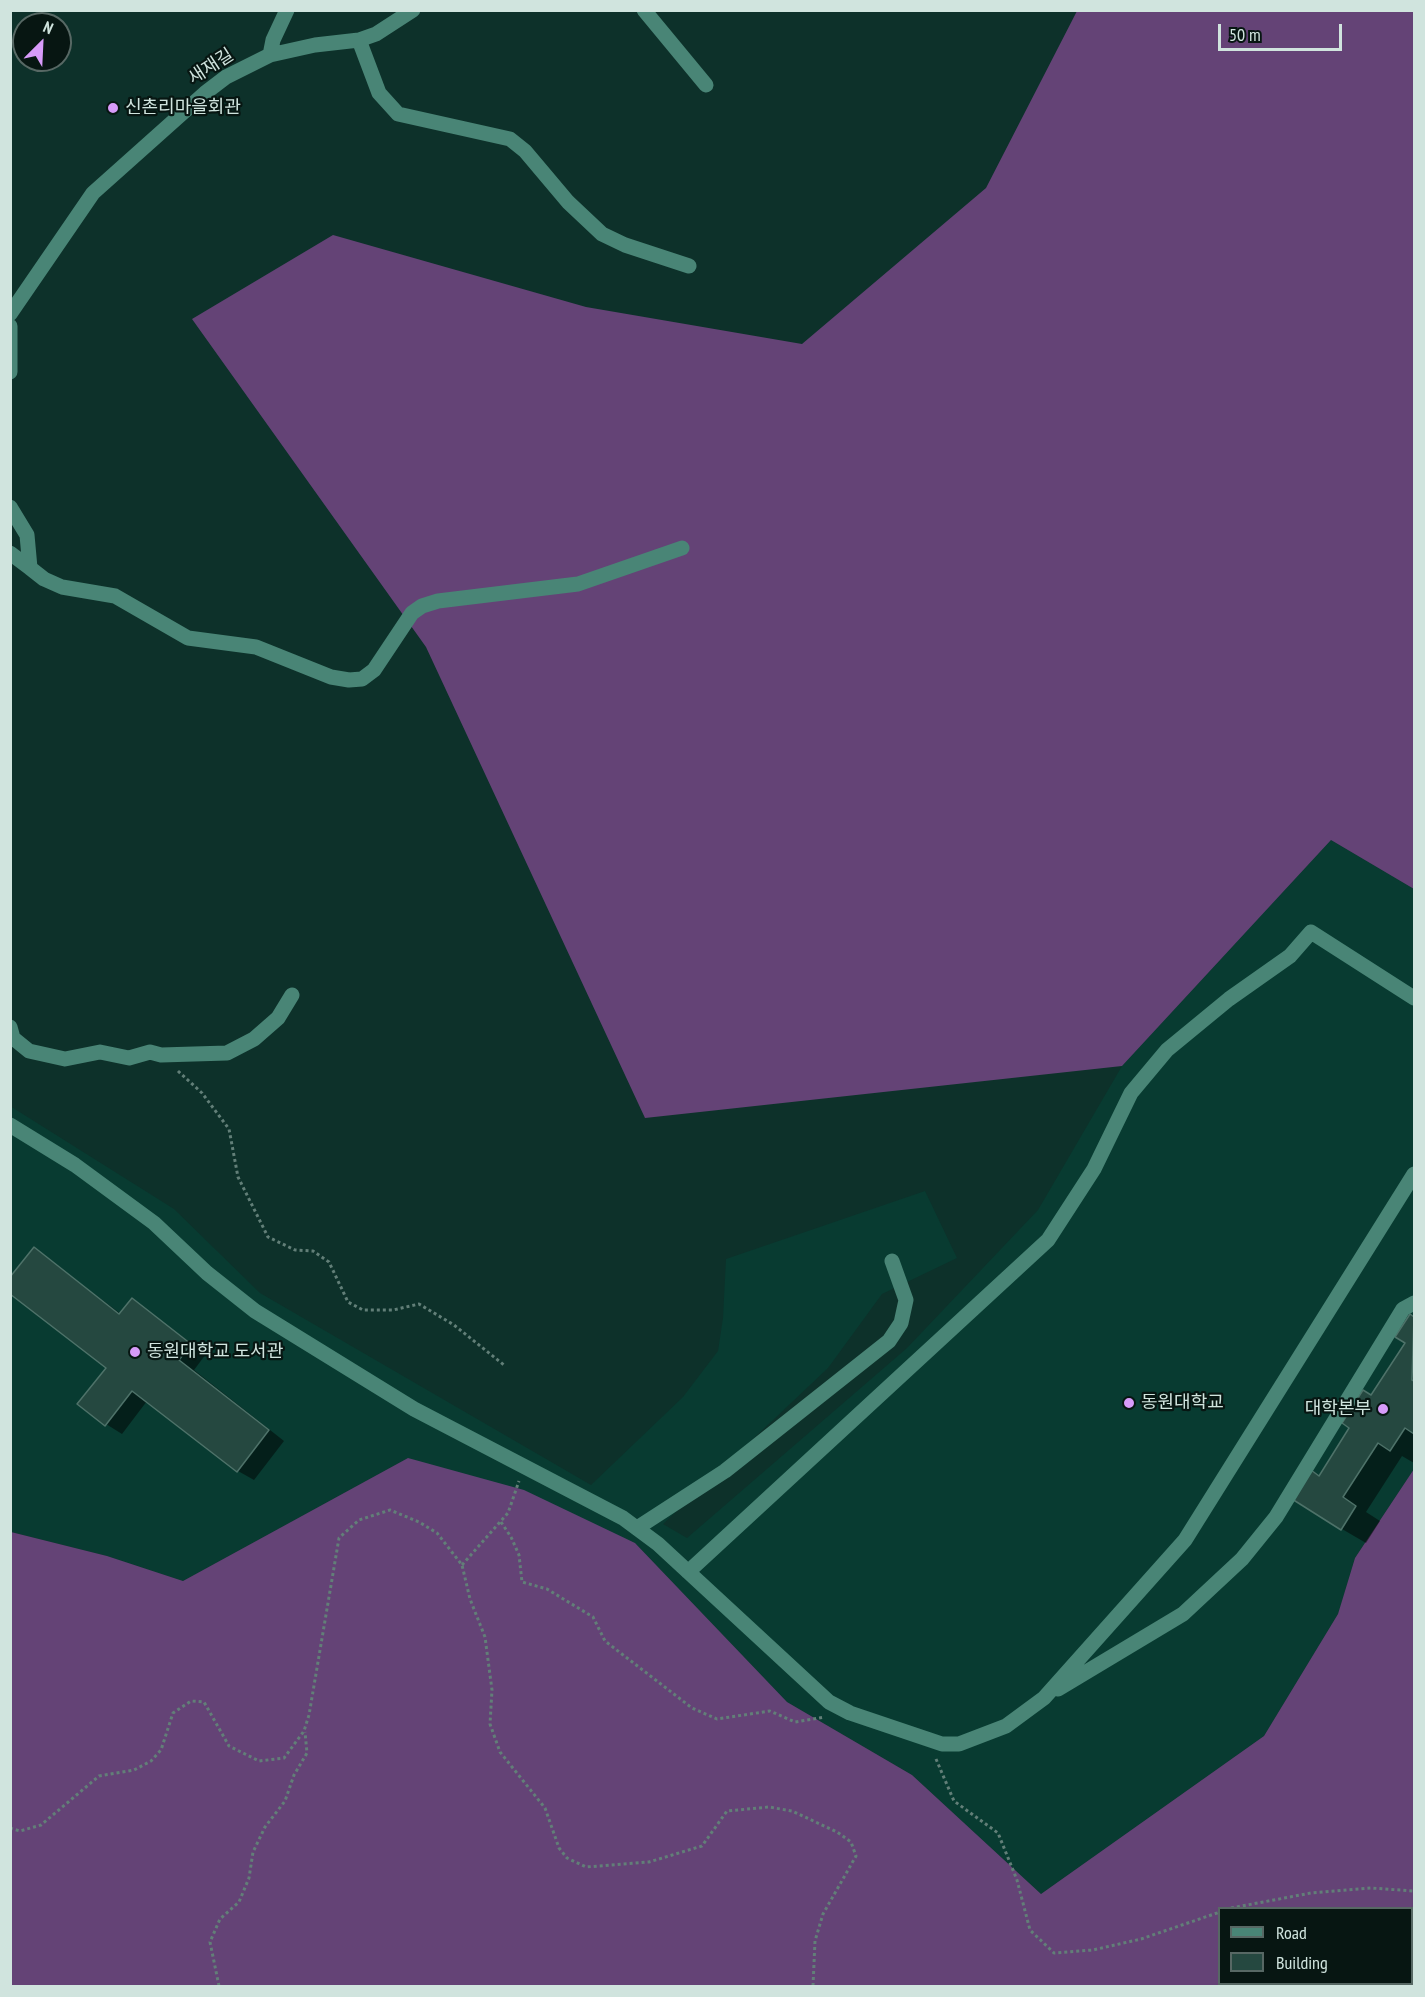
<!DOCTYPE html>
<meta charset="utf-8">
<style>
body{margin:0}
#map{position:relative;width:1425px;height:1997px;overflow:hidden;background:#0d312a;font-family:"PT Sans Narrow",sans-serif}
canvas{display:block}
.frame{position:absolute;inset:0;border:12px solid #d0e4de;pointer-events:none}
.legend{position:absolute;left:1218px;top:1907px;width:195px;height:78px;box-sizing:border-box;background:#071612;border:2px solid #576864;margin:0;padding:8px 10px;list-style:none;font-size:18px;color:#d0e4de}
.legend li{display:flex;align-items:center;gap:12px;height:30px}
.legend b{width:30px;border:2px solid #576864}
.north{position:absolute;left:12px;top:12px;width:60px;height:60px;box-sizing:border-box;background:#071612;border:2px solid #576864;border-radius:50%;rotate:24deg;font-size:16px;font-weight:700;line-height:24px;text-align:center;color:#d0e4de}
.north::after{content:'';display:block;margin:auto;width:21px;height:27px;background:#d79bf9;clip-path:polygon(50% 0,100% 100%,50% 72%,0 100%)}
.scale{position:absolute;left:1218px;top:24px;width:124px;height:27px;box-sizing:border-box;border:3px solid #d0e4de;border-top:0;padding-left:8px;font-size:18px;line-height:21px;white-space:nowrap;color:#d0e4de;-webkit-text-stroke:4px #071612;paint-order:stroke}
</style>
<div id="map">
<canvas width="1425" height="1997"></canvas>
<div class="frame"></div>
<ul class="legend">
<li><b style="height:8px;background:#498576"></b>Road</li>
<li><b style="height:16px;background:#254840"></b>Building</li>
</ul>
<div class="north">N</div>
<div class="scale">50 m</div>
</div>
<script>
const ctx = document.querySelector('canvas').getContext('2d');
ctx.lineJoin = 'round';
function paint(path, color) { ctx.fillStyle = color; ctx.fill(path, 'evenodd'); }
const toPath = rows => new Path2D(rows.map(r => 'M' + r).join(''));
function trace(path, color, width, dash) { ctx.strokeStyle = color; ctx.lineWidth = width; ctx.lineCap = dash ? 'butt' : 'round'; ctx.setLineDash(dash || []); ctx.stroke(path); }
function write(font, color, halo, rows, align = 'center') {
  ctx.font = font + ' "PT Sans Narrow","Noto Sans KR",sans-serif'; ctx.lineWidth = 4.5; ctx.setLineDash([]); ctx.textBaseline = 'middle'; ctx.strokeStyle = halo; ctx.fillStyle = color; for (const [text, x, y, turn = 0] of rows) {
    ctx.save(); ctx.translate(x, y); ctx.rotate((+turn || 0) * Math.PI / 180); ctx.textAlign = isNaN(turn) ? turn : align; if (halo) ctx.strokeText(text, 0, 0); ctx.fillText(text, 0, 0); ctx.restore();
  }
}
const built = toPath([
 [1331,840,1414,889,1414,1469,1355,1558,1338,1614,1264,1736,1041,1894,912,1775,787,1702,635,1543,408,1458,183,1581,107,1556,11,1532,10,1106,174,1209,260,1293,591,1485,683,1397,718,1351,723,1318,726,1259,925,1191,957,1258,882,1294,828,1368,663,1524,687,1538,907,1348,1038,1210,1122,1066]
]);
const forest = toPath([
 [1077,11,1414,11,1414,889,1331,840,1122,1066,645,1118,426,647,192,319,333,235,586,307,802,344,986,188],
 [408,1458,524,1490,635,1543,787,1702,912,1775,1041,1894,1264,1736,1338,1614,1355,1558,1414,1469,1414,1986,11,1986,11,1532,107,1556,183,1581],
 [1220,1908,1412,1908,1412,1984,1220,1984]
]);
const shadow = toPath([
 [34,1249,121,1314,132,1300,206,1354,194,1370,284,1441,254,1480,238,1471,147,1401,122,1434,106,1424,108,1368],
 [1410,1316,1414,1319,1414,1463,1402,1456,1366,1512,1380,1521,1366,1543,1342,1529,1320,1477,1407,1343]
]);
const building = toPath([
 [34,1247,119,1314,132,1298,191,1344,179,1360,269,1430,237,1472,132,1391,105,1426,77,1404,106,1368,10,1294,10,1277,34,1247],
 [1410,1314,1414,1317,1412,1380,1414,1381,1414,1434,1405,1428,1390,1451,1378,1443,1343,1497,1356,1506,1341,1530,1292,1499,1311,1470,1319,1476,1349,1428,1342,1423,1363,1390,1371,1395,1405,1343,1395,1337,1410,1314]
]);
const path = toPath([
 [178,1071,202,1093,229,1129,238,1177,268,1237,295,1250,313,1251,329,1262,348,1302,363,1310,393,1310,419,1304,454,1325,504,1365],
 [501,1522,511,1537,519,1555,522,1582,547,1589,593,1617,605,1641,692,1708,717,1719,770,1711,795,1722,825,1717],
 [462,1565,508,1513,519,1481],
 [936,1759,954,1801,998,1833,1017,1880,1030,1930,1054,1953,1093,1950,1141,1939,1220,1912],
 [10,1828,20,1831,41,1825,99,1776,134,1770,151,1761,161,1750,173,1713,191,1701,204,1702,229,1746,259,1761,284,1758,304,1731,309,1715,339,1538,359,1520,390,1510,419,1522,437,1533,462,1565,470,1599,485,1637,492,1690,490,1724,500,1752,545,1808,559,1848,567,1858,586,1867,649,1862,702,1846,727,1811,769,1807,792,1811,837,1832,851,1842,856,1856,823,1914,815,1941,813,1986],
 [1231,1908,1311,1893,1371,1888,1414,1891],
 [219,1986,210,1942,220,1919,239,1902,249,1878,253,1852,265,1827,285,1801,294,1775,307,1753,305,1732]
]);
const minor = toPath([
 [644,10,706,85],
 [359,40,379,93,398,114,510,139,525,151,568,202,602,234,625,245,689,266],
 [270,55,273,40,287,10],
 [10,314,93,193,205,93,226,77,270,55,315,45,359,40,376,34,413,10],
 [10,326,10,372],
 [10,507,27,535,30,568,44,579,62,587,115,596,188,638,256,647,331,677,349,680,362,679,374,670,412,613,422,606,438,601,578,584,682,548],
 [10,553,30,568],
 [10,1027,13,1038,29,1051,65,1059,100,1052,129,1058,150,1052,161,1055,227,1053,254,1039,278,1018,292,995],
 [10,1125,75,1165,154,1223,207,1273,255,1311,414,1409,623,1518,658,1544,829,1702,850,1713,942,1744,959,1744,1006,1726,1044,1698,1185,1540,1414,1174],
 [637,1528,725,1471,889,1341,901,1323,906,1300,892,1261],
 [688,1572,1048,1240,1094,1169,1131,1093,1167,1050,1229,999,1290,956,1311,932,1414,998],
 [1058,1689,1183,1614,1242,1559,1276,1517,1403,1309,1414,1303]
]);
const markers = [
 [113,108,6,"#d79bf9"],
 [135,1352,6,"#d79bf9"],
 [1129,1403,6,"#d79bf9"],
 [1383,1409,6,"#d79bf9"]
];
const streetNames = [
 ["새재길",211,67,-33]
];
const poiNames = [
 ["신촌리마을회관",125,108],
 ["동원대학교 도서관",147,1352],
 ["동원대학교",1141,1403],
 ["대학본부",1371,1409,"right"]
];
paint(built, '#083b31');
paint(forest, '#644376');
paint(shadow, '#0007');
paint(building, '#254840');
trace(building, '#4e7269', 1.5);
trace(path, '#627f78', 3, [3, 3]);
trace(minor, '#498576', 15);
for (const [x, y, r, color] of markers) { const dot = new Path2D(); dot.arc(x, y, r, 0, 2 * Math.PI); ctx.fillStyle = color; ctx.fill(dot); trace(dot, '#071612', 2); }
write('18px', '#d0e4de', '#071612', streetNames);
write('18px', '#d0e4de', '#071612', poiNames, 'left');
</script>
